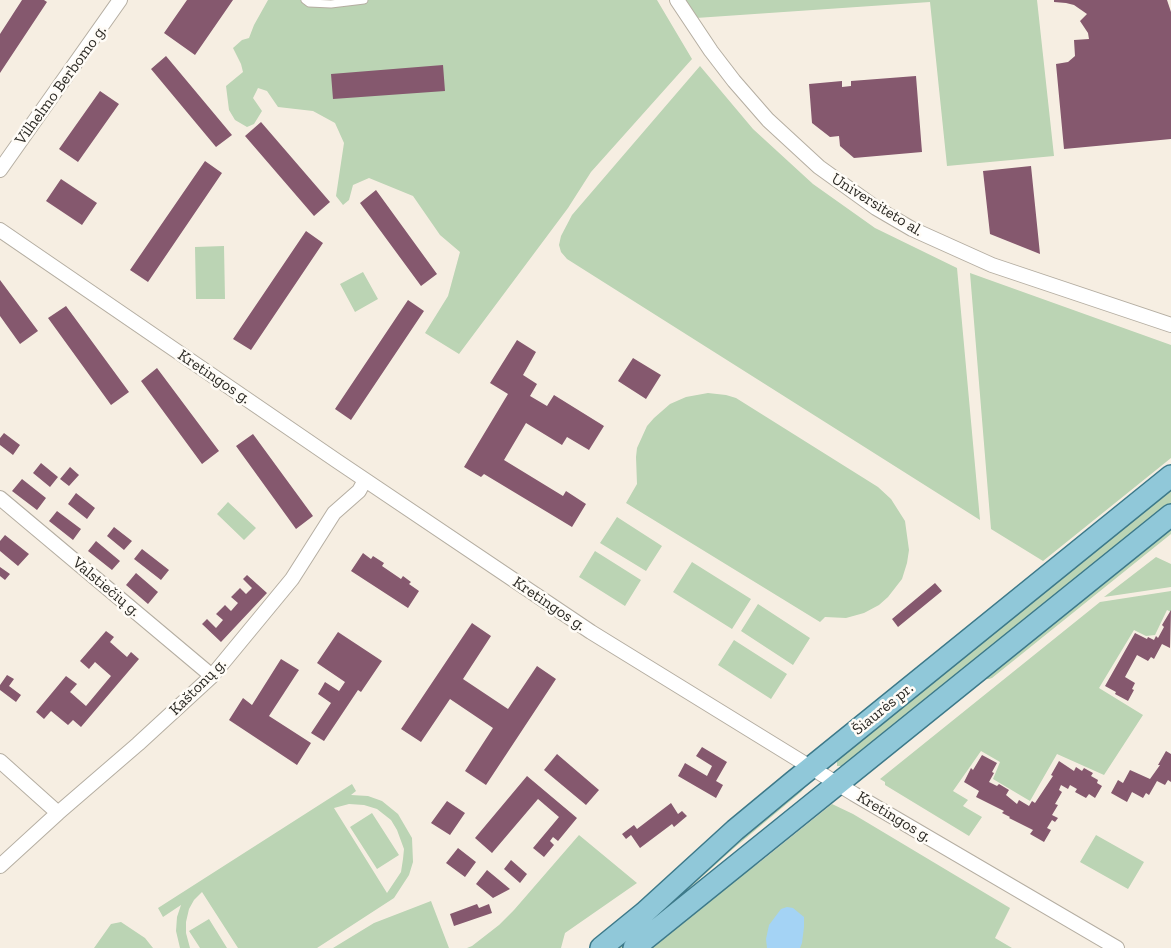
<!DOCTYPE html>
<meta charset="utf-8">
<style>
body{margin:0}
canvas{display:block;background:#f6eee2}
</style>
<canvas width="1171" height="948"></canvas>
<script>
const ctx = document.querySelector('canvas').getContext('2d');
ctx.lineJoin = 'round';
function paint(path, color) { ctx.fillStyle = color; ctx.fill(path, 'evenodd'); }
const toPath = rows => new Path2D(rows.map(r => 'M' + r).join(''));
function trace(path, color, width, dash) { ctx.strokeStyle = color; ctx.lineWidth = width; ctx.lineCap = dash ? 'butt' : 'round'; ctx.setLineDash(dash || []); ctx.stroke(path); }
function write(font, color, halo, rows, align = 'center') {
  ctx.font = font + ' "Zilla Slab",serif'; ctx.lineWidth = 5; ctx.setLineDash([]); ctx.textBaseline = 'middle'; ctx.strokeStyle = halo; ctx.fillStyle = color; for (const [text, x, y, turn = 0] of rows) {
    ctx.save(); ctx.translate(x, y); ctx.rotate((+turn || 0) * Math.PI / 180); ctx.textAlign = isNaN(turn) ? turn : align; if (halo) ctx.strokeText(text, 0, 0); ctx.fillText(text, 0, 0); ctx.restore();
  }
}
const green = toPath([
 [268,0,657,0,692,59,591,172,568,208,459,354,425,333,448,296,460,252,440,235,413,196,369,178,353,185,349,200,343,205,336,196,344,143,335,123,313,111,278,107,267,91,258,88,253,98,262,111,254,124,247,127,235,120,229,110,226,86,243,72,241,64,233,48,242,40,249,38,254,25],
 [685,0,1037,0,1054,156,947,166,930,2,696,18],
 [700,66,753,129,813,184,875,228,957,268,980,520,567,259,561,252,559,245,561,236,572,215],
 [224,246,225,299,196,299,195,247],
 [363,272,378,299,355,312,340,284],
 [970,273,1171,345,1171,458,1043,561,991,529],
 [708,393,726,395,736,398,878,487,891,499,905,521,909,550,907,563,902,579,888,597,879,605,864,613,846,618,825,617,820,622,626,503,637,484,636,457,637,448,647,426,654,418,670,404,686,397],
 [1171,485,1171,506,884,734,842,766,837,766,837,761],
 [228,502,256,528,244,540,217,514],
 [617,517,662,546,646,571,600,543],
 [1171,526,1171,534,992,678,989,679,980,679],
 [595,551,641,580,625,606,579,577],
 [1156,557,1171,564,1171,587,1104,597],
 [692,562,751,599,732,629,673,592],
 [1171,591,1171,612,1167,610,1155,635,1146,636,1134,630,1099,688,1143,715,1104,775,1057,754,1030,801,993,779,1000,762,981,751,953,791,968,800,963,806,982,817,969,836,885,785,885,782,880,779,1100,602],
 [758,604,810,638,793,665,741,631],
 [734,640,787,674,771,699,718,665],
 [810,781,801,792,734,848,642,931,622,948,613,948,744,832],
 [352,784,356,791,351,795,368,796,382,801,398,814,412,838,413,862,409,875,394,898,317,948,238,948,202,892,194,900,189,909,186,922,186,933,190,948,180,948,176,931,177,917,181,905,163,917,158,908],
 [349,804,364,805,377,809,391,820,397,830,404,849,403,859,401,872,387,893,334,808],
 [832,804,853,814,1010,908,995,938,1012,948,647,948,701,904,760,862],
 [372,813,399,855,377,869,350,827],
 [579,835,637,883,565,933,561,948,467,948,472,946,499,925,514,910],
 [1096,835,1144,862,1128,889,1080,862],
 [431,901,449,948,333,948,374,923],
 [209,919,227,948,200,948,189,931],
 [121,922,145,938,153,948,94,948,111,924]
]);
const water = toPath([
 [787,907,793,908,804,917,804,927,802,943,800,948,767,948,766,939,769,925,781,909]
]);
const building = toPath([
 [22,0,44,0,47,2,0,73,0,34],
 [187,0,233,0,195,55,164,33],
 [1054,0,1167,0,1171,12,1171,139,1064,149,1056,64,1068,62,1075,56,1074,40,1089,39,1088,33,1080,21,1087,14,1074,5,1066,3,1054,2],
 [166,56,232,135,216,147,151,69],
 [443,65,445,91,333,99,331,74],
 [916,76,922,152,854,158,840,146,839,136,830,137,812,123,809,84,842,81,842,87,851,86,851,81],
 [100,91,119,104,78,162,59,149],
 [261,122,330,202,314,216,245,136],
 [205,161,222,173,148,282,130,270],
 [1031,166,1040,254,990,234,983,171],
 [61,179,97,203,82,225,46,201],
 [376,190,437,274,421,286,360,203],
 [306,231,323,243,251,350,233,339],
 [0,280,38,331,20,344,0,316],
 [408,300,424,311,351,420,335,409],
 [66,306,129,392,111,405,48,318],
 [517,340,536,352,523,375,537,384,530,396,547,406,554,395,604,426,589,450,567,437,562,445,526,423,504,460,563,496,566,491,586,504,572,527,484,474,481,477,464,467,508,394,490,383],
 [633,358,661,375,646,399,618,381],
 [157,368,219,451,202,464,141,381],
 [4,433,20,445,13,455,0,445,0,438],
 [253,434,313,516,296,529,236,446],
 [41,463,58,477,50,487,33,473],
 [70,467,79,475,69,486,60,479],
 [22,479,46,498,37,510,12,491],
 [76,493,95,508,87,519,68,504],
 [57,511,81,529,73,540,49,521],
 [114,527,132,541,124,550,107,536],
 [5,535,29,554,18,566,0,551,0,541],
 [96,541,120,561,112,570,88,551],
 [142,549,169,570,161,580,134,559],
 [363,553,371,559,373,556,384,563,382,566,401,579,403,576,411,582,409,584,419,591,408,608,351,571],
 [0,567,10,574,5,580,0,576],
 [136,573,158,592,148,604,126,585],
 [247,575,267,593,221,642,202,624,207,619,216,628,223,620,216,614,225,605,231,611,238,603,231,597,240,588,246,594,252,588,243,579],
 [935,583,942,591,898,627,892,619],
 [1171,610,1170,648,1162,644,1154,659,1151,657,1148,661,1137,655,1125,677,1135,683,1132,689,1134,690,1128,701,1115,694,1116,692,1105,686,1135,633,1147,639,1148,637,1154,640,1156,636,1158,638,1164,627,1162,625],
 [472,623,491,636,463,679,508,709,537,666,556,679,486,785,465,771,493,728,450,699,421,742,401,729],
 [106,631,114,637,110,642,127,657,131,652,139,659,81,727,73,720,68,725,51,711,44,719,36,712,66,676,77,684,70,692,86,706,111,676,95,662,89,669,80,661],
 [338,632,382,661,361,692,358,690,324,741,311,733,331,703,318,694,325,682,339,691,345,682,317,663],
 [281,659,299,670,269,716,311,743,297,765,229,720,243,698,252,705],
 [7,675,14,679,9,686,21,695,16,702,0,690,0,685],
 [702,747,727,762,716,781,723,785,716,798,678,776,685,763,707,776,712,766,696,756],
 [1166,751,1171,754,1171,782,1168,780,1165,785,1157,781,1149,795,1146,793,1143,798,1132,792,1127,802,1111,793,1118,780,1123,783,1130,770,1150,779,1160,765,1158,765],
 [557,754,599,790,586,805,544,770],
 [982,755,997,763,992,772,994,773,989,782,997,786,999,784,1009,790,1006,795,1017,804,1019,800,1029,806,1032,801,1035,803,1053,776,1051,775,1059,761,1074,771,1076,767,1082,771,1084,768,1093,773,1091,776,1098,780,1097,783,1102,786,1095,798,1089,794,1086,798,1075,792,1077,789,1070,785,1068,789,1061,785,1059,790,1062,792,1055,804,1058,805,1052,815,1058,818,1055,822,1052,820,1047,828,1051,830,1044,842,1030,834,1033,830,1009,818,1010,817,1002,813,1004,811,976,797,979,791,964,782,971,768,973,770],
 [527,776,577,818,558,841,553,837,550,841,554,845,544,857,533,848,559,817,538,799,492,853,475,838],
 [447,801,465,813,450,835,431,823],
 [671,803,678,814,682,811,687,816,674,827,672,824,640,848,631,835,626,839,622,834,634,825,637,829],
 [458,848,476,862,465,877,446,863],
 [511,860,527,874,520,883,504,869],
 [487,870,510,889,493,898,476,884],
 [477,904,479,908,489,904,492,913,454,926,450,914]
]);
const service = toPath([
 [305,0,309,3,331,4,364,0]
]);
const minor = toPath([
 [677,0,711,51,734,81,768,120,819,167,876,208,912,229,992,265,1171,325],
 [0,170,120,0],
 [0,230,337,461,591,632,854,794,1117,948],
 [0,498,212,676],
 [0,761,58,813],
 [0,866,58,813,138,744,212,676,292,579,334,513,359,491,365,480]
]);
const primary = toPath([
 [601,948,644,913,735,830,793,782,1171,476],
 [634,948,1171,515]
]);
const streetNames = [
 ["Vilhelmo Berbomo g.",61,85,-54],
 ["Universiteto al.",877,205,32],
 ["Kretingos g.",214,377,34],
 ["Valstiečių g.",106,587,40],
 ["Kretingos g.",549,604,34],
 ["Kaštonų g.",198,687,-45],
 ["Šiaurės pr.",883,709,-39],
 ["Kretingos g.",894,817,31]
];
paint(green, '#bbd4b4');
paint(water, '#a4d3f5');
paint(building, '#85586e');
trace(service, '#b5aea2', 9);
trace(minor, '#b5aea2', 16);
trace(primary, '#3d7989', 24);
trace(service, '#fff', 7);
trace(minor, '#fff', 14);
trace(primary, '#90c8d9', 21);
write('16px', '#2c2a25', '#fffcf7', streetNames);
</script>
